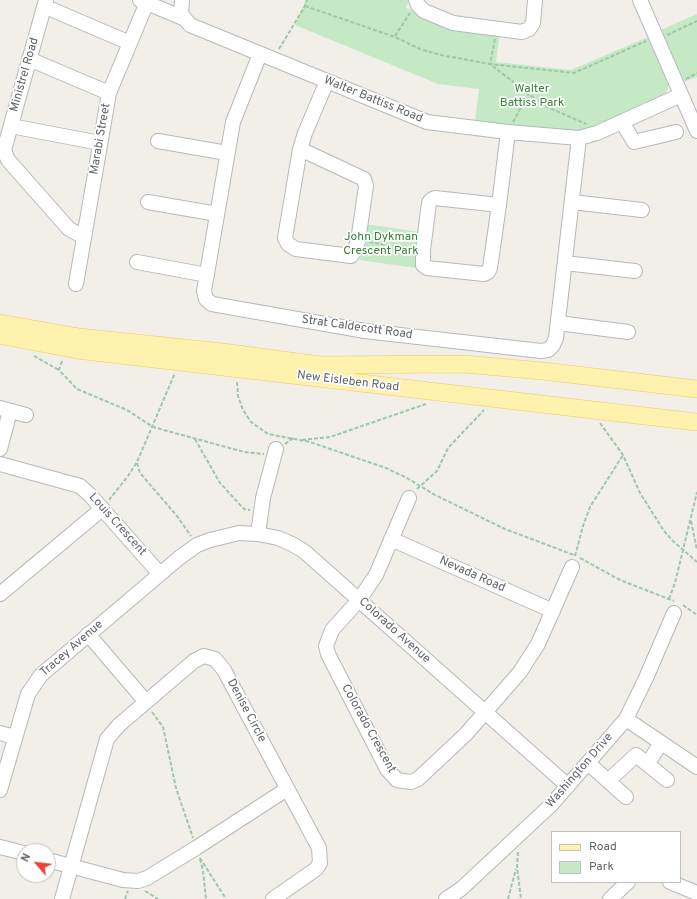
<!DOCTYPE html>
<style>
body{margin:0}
#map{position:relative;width:697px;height:899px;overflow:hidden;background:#f1efe8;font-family:Overpass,sans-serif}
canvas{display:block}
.legend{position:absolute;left:551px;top:831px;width:130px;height:52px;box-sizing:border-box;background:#fff;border:1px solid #bfc1c3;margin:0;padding:5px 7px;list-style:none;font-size:12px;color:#5f6368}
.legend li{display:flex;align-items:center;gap:8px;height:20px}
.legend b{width:20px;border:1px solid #bfc1c3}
.north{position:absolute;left:16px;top:843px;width:40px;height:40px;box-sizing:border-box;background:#fff;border:1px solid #bfc1c3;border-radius:50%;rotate:298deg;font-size:11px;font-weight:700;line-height:16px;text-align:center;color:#5f6368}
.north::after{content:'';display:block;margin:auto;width:14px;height:18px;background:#ea4335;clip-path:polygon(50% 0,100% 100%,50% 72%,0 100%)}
</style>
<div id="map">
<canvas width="697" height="899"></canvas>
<ul class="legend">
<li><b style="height:5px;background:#fff2af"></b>Road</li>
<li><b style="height:11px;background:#c5e8c5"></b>Park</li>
</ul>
<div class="north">N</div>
</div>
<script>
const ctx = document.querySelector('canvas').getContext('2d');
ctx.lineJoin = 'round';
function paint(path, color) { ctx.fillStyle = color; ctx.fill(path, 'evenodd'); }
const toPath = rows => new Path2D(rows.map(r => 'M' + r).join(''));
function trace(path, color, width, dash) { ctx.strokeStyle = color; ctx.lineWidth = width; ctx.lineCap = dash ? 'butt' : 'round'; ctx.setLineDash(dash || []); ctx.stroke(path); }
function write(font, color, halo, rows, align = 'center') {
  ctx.font = font + ' Overpass,sans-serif'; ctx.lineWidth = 3.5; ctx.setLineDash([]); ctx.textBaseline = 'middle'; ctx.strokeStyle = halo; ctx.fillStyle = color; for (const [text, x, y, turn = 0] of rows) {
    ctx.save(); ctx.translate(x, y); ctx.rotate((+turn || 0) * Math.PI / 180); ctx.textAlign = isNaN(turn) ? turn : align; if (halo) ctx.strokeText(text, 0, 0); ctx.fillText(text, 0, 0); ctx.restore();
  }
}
const green = toPath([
 [306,0,409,0,406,8,452,27,500,32,496,62,571,70,648,37,668,84,668,89,664,96,601,123,579,131,558,132,475,122,479,89,438,84,295,25],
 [697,14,697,77,684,82,661,30],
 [365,224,420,232,415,268,360,260]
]);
const path = toPath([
 [305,6,395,37,420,49,441,55,490,64,543,105,586,124],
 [667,35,697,21],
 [395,36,410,13],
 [495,39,490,64,574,73,646,41],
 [279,49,305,6,307,0],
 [686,79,697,73],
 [513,122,529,93],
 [369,242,412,249],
 [34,356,59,370],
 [62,361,59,370,77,389,127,410,153,427,244,452,264,454],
 [237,382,238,396,243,410,251,422,268,434,310,442,386,468,407,478,435,495,505,529,574,555],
 [600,423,623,455,640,493,664,531,673,541,697,562],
 [195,439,220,483,244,509,250,510],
 [302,440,330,437,426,404],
 [285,444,293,438],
 [137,463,140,473,177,516,191,536],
 [417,489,437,471,448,448,484,410],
 [109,500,128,476,137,462,175,373],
 [691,521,697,550],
 [575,556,583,526,590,507,623,455],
 [580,558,620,580,674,601],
 [669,599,675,583,697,492],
 [683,605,697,615],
 [152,712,163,727,176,788,193,838],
 [518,852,517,867,521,899],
 [200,858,226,899],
 [200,859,203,871,206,899],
 [145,891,158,899],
 [125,899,128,891],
 [508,899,516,869]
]);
const minor = toPath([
 [46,0,4,150,8,160,69,229,84,237],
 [140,0,183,18],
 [182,0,181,14,190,25,427,122,508,132,579,138,597,133,681,95],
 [416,0,418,5,424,11,453,23,522,32,529,29,533,23,535,0],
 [640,0,697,131],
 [53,10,130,43],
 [260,54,233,122,204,291,206,299,212,304,365,331,541,351,548,350,553,345,556,338,579,138],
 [29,59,109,93],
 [622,122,634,142,676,132],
 [11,126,100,143],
 [158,141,227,153],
 [300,149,364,179,366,186,358,241,354,252,351,256,296,249,288,244,285,238,300,149,305,133,327,81],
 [148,202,217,214],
 [572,202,642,210],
 [499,205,435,198,431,200,429,203,423,250,423,265,427,268,484,274,488,272,490,268,499,205,508,132],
 [137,262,207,275],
 [565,263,635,271],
 [76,284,109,93,148,0],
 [558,323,628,332],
 [0,408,26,415],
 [0,449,10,411],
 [0,464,80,486,90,495,160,574],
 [409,498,376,575,359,600,332,630,326,646,328,654,387,769,397,780,411,782,418,779,466,734,520,672,538,644,572,567],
 [258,534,263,498,276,449],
 [391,539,553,611],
 [0,594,102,509],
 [88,634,146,702],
 [626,719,697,767],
 [0,733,15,737],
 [588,763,626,797],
 [648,763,661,743],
 [608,781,636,755,667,780],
 [0,790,28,694,41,675,179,558,197,545,210,540,239,533,258,534,278,538,292,544,305,552,568,786],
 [0,847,24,853],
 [48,860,123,880,138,881,147,878,196,848,287,789],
 [670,882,697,893],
 [62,899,107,739,119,725,194,661,204,656,215,659,224,670,319,848,320,863,316,869,273,899],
 [446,899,461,889,551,805,626,719,646,678,674,613],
 [610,899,628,882]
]);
const major = toPath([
 [0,323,79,337,222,352,320,365,464,364,543,371,697,389],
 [0,335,77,350,697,422]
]);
const streetNames = [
 ["Ministrel Road",25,75,-74],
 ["Walter Battiss Road",373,100,22],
 ["Marabi Street",101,139,-80],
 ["Strat Caldecott Road",357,328,8],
 ["New Eisleben Road",348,382,7],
 ["Louis Crescent",117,525,48],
 ["Nevada Road",472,575,24],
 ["Colorado Avenue",394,631,42],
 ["Tracey Avenue",72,649,-41],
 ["Denise Circle",246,711,62],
 ["Colorado Crescent",368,729,61],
 ["Washington Drive",580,771,-49]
];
const parkNames = [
 ["Walter",532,90],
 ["Battiss Park",532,104],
 ["John Dykman",381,238],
 ["Crescent Park",381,252]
];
paint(green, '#c5e8c5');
trace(minor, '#b5b8bc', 16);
trace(major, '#f2c960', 18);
trace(path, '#9cc7a9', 2, [4, 2]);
trace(minor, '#fff', 14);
trace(major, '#fff2af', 17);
write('12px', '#5f6368', '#fff', streetNames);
write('12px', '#348238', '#fff', parkNames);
</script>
